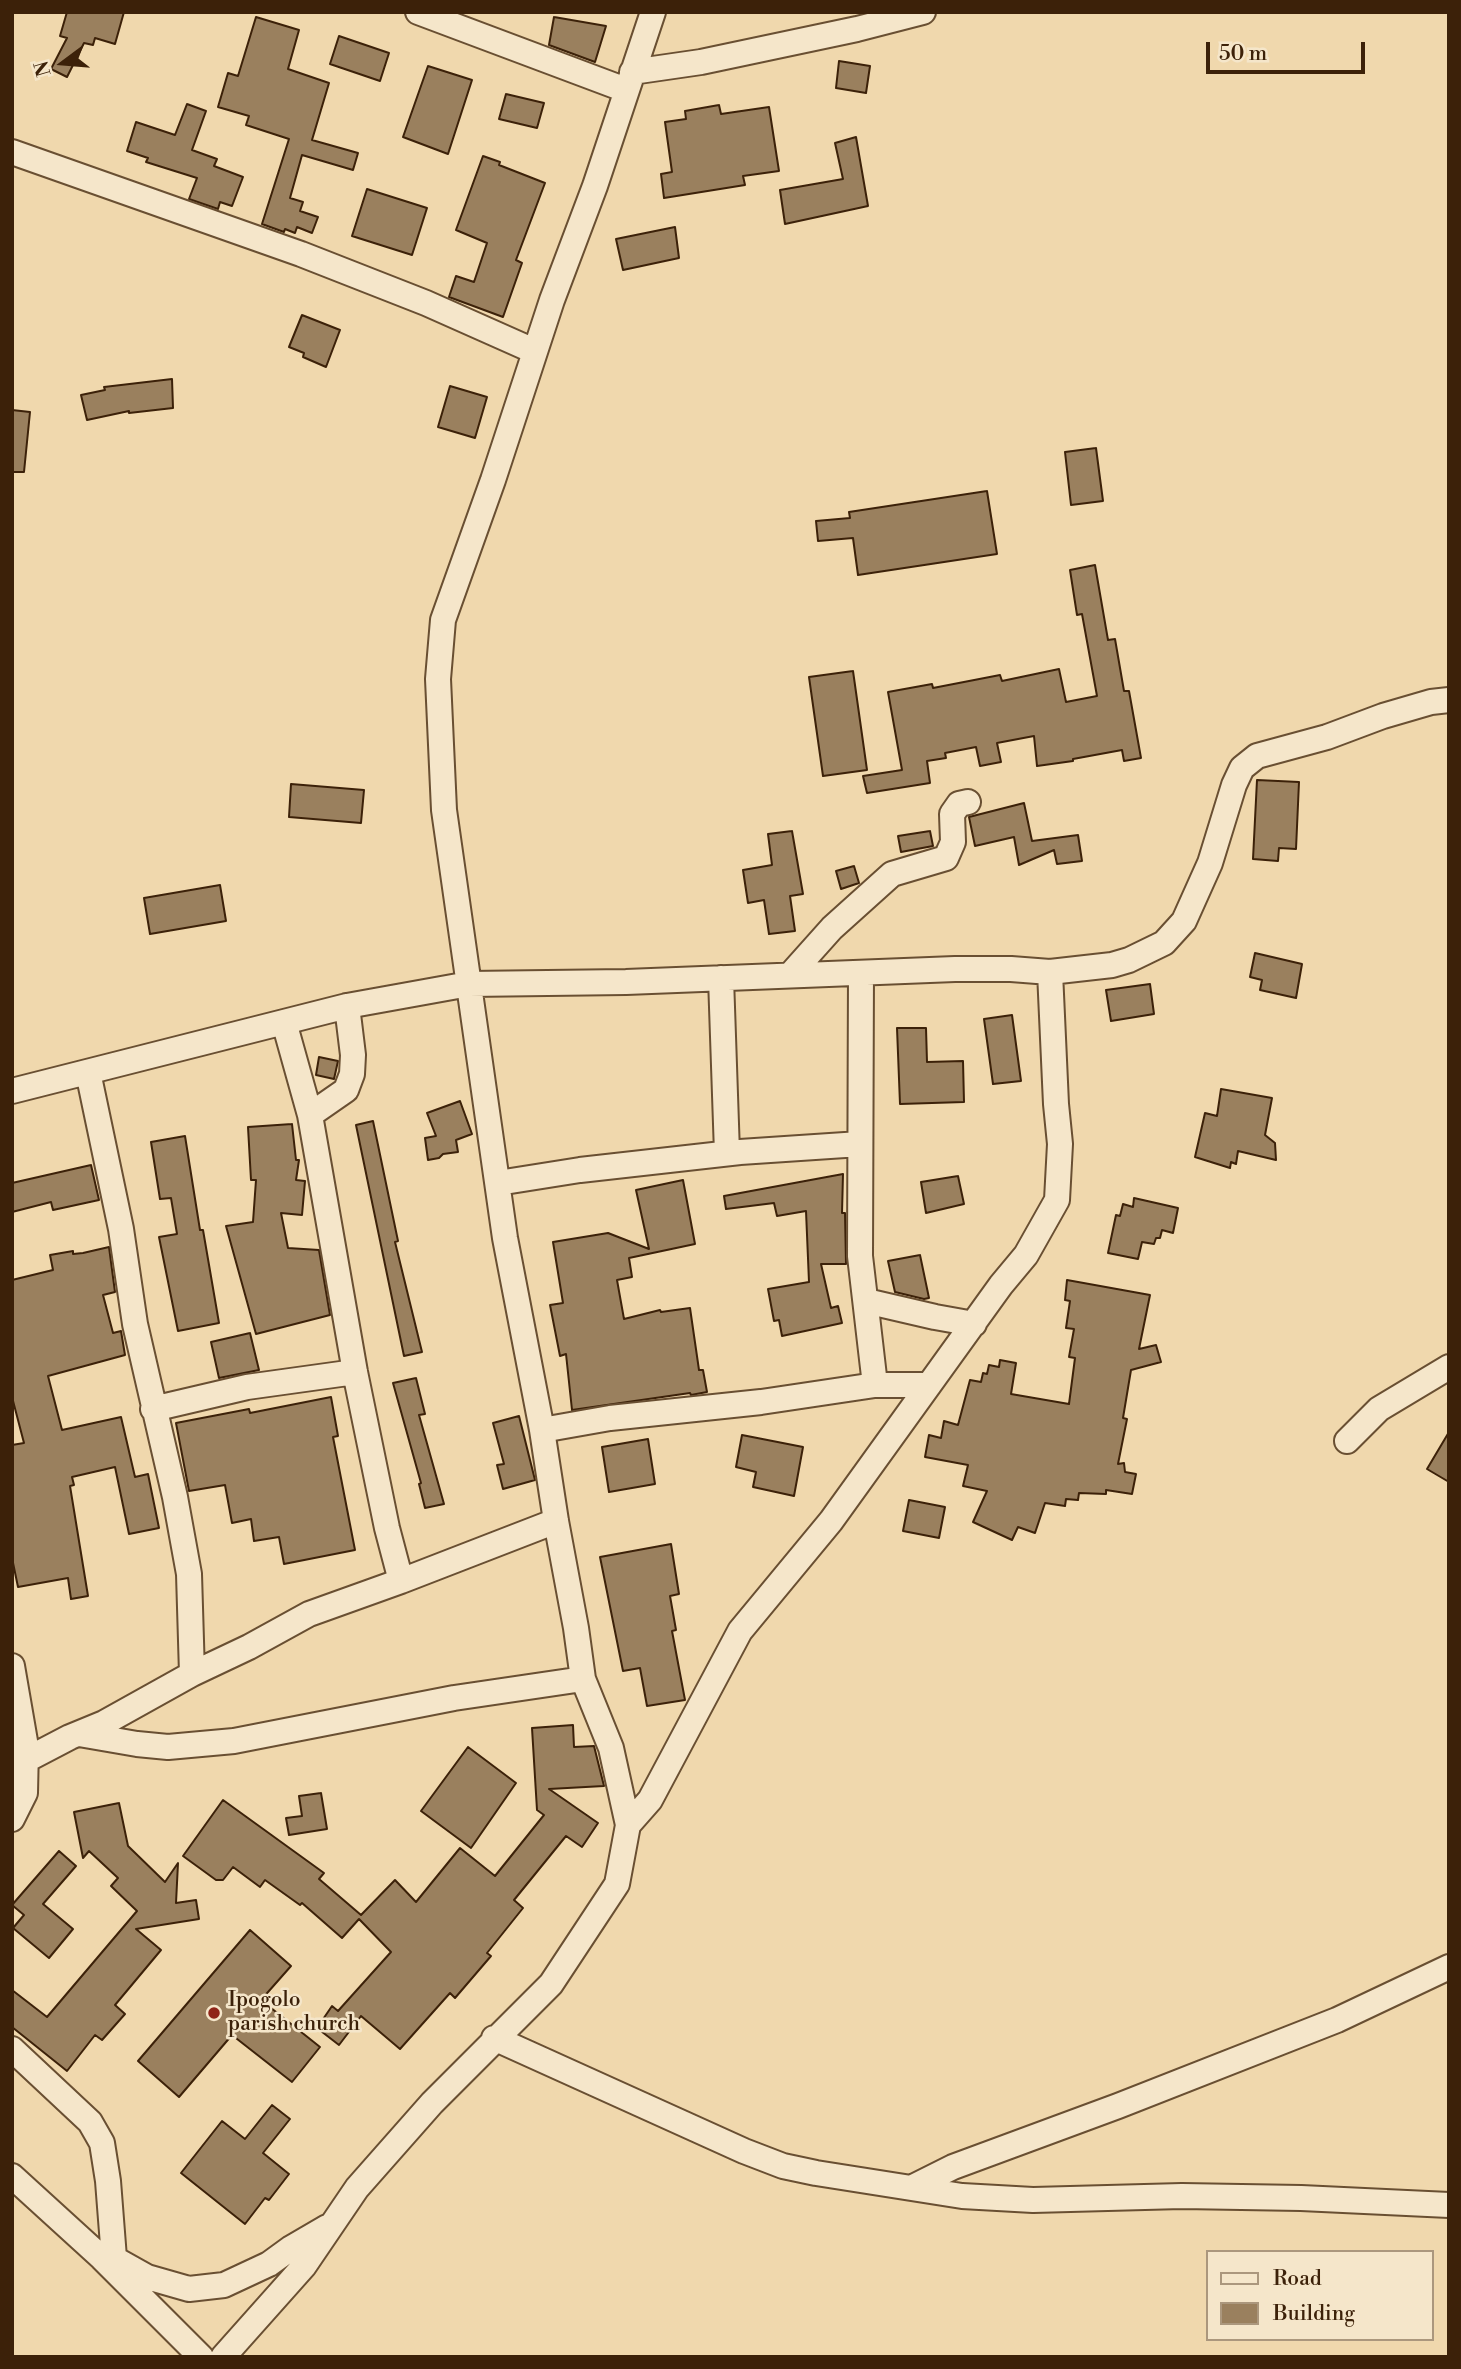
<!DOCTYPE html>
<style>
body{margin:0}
#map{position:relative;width:1461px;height:2369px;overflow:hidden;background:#f0d8ad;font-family:"Libre Bodoni",serif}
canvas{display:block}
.frame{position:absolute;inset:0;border:14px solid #3c2109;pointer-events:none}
.legend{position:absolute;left:1206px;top:2250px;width:228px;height:91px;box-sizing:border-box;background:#f5e6ca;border:2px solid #ab977d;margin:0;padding:9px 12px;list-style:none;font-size:21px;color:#3c2109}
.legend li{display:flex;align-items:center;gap:14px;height:35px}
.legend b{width:35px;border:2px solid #ab977d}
.north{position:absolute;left:28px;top:28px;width:70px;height:70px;-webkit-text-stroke:5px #f5e6ca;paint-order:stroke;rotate:254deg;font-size:19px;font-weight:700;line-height:28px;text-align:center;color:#3c2109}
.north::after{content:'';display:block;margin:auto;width:24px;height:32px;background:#3c2109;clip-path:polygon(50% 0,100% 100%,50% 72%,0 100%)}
.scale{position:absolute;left:1206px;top:42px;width:159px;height:32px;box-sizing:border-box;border:4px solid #3c2109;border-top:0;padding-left:9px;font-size:21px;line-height:24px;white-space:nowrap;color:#3c2109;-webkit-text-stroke:5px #f5e6ca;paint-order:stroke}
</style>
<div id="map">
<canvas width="1461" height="2369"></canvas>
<div class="frame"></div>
<ul class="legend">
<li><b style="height:9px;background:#f5e6ca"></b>Road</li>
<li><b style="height:19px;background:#9a805e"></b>Building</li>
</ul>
<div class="north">N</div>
<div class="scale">50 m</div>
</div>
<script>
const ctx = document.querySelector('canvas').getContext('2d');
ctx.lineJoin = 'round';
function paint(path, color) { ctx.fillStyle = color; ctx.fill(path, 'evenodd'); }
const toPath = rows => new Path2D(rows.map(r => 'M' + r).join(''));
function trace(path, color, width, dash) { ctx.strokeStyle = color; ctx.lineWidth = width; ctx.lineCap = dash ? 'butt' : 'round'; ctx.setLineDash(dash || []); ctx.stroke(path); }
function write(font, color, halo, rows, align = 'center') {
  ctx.font = font + ' "Libre Bodoni",serif'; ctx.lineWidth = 5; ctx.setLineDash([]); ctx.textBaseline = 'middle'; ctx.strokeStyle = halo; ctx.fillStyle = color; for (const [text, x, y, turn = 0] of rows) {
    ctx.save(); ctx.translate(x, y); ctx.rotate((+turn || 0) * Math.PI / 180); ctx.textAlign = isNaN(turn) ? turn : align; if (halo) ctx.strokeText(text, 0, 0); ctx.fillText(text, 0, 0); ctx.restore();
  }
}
const building = toPath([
 [67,12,124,12,115,44,95,38,93,45,84,43,67,77,51,69,67,38,60,36,67,12],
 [256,17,299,30,288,69,329,83,312,140,358,153,353,170,302,155,290,198,303,202,300,211,318,217,312,233,297,227,295,233,285,229,284,232,262,224,289,139,246,125,249,116,218,107,228,73,238,76,256,17],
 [554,17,606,26,595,62,549,45,554,17],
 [339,36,389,53,380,81,330,64,339,36],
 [839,61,870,66,866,93,836,88,839,61],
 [428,66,472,80,448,154,403,137,428,66],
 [506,94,544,103,537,128,499,119,506,94],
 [187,104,206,111,192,150,217,159,214,166,243,177,232,206,220,202,218,209,189,199,197,178,146,162,148,158,127,151,136,122,175,135,187,104],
 [719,105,721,114,769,107,779,171,743,176,745,185,664,198,661,174,672,172,665,122,686,119,685,111,719,105],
 [856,137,868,206,785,224,780,190,843,179,835,143,856,137],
 [483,156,500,162,499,165,545,183,516,260,522,263,503,317,449,297,456,276,474,282,487,243,456,230,483,156],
 [367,189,427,208,412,255,352,236,367,189],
 [675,227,679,258,623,270,616,239,675,227],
 [302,315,340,330,326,367,303,357,304,353,289,347,302,315],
 [172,379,173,408,129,413,129,411,87,420,81,395,105,390,104,387,172,379],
 [450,386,487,397,475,438,438,427,450,386],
 [12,410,30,412,24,472,12,472,12,410],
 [1096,448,1103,501,1071,505,1065,452,1096,448],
 [987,491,997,554,858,575,853,538,818,541,816,521,850,518,849,512,987,491],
 [1095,565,1108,640,1115,639,1124,691,1129,691,1141,758,1124,761,1122,750,1073,759,1073,761,1037,766,1034,736,997,743,1001,762,980,766,976,747,945,753,946,758,927,761,930,783,867,793,863,776,902,770,888,692,932,684,933,688,1000,675,1002,681,1059,669,1066,702,1097,696,1082,614,1077,615,1070,570,1095,565],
 [853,671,867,770,823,776,809,677,853,671],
 [1257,780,1299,782,1296,849,1279,848,1278,861,1253,859,1257,780],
 [291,784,364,790,361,823,289,817,291,784],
 [1024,803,1032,841,1078,835,1082,861,1057,864,1054,850,1019,865,1014,837,975,846,969,817,1024,803],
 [792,831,803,894,790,896,795,931,769,934,764,900,748,903,743,870,772,865,768,834,792,831],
 [930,831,933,846,901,852,898,836,930,831],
 [854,866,859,883,841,889,836,871,854,866],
 [220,885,226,921,150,934,144,898,220,885],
 [1255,953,1302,964,1296,998,1260,990,1262,980,1250,977,1255,953],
 [1150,984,1154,1014,1111,1021,1106,990,1150,984],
 [1012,1015,1021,1081,993,1084,984,1019,1012,1015],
 [897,1028,926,1028,927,1062,963,1061,964,1102,900,1104,897,1028],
 [319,1057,338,1061,334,1079,316,1075,319,1057],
 [1221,1089,1272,1098,1265,1135,1275,1143,1276,1160,1238,1151,1236,1164,1231,1162,1230,1168,1195,1157,1205,1113,1217,1116,1221,1089],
 [460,1101,472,1134,456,1140,458,1152,443,1154,439,1158,428,1160,425,1138,436,1136,427,1113,460,1101],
 [373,1121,398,1241,395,1242,422,1352,404,1356,356,1125,373,1121],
 [292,1124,296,1160,299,1160,296,1180,305,1181,302,1215,281,1213,288,1248,319,1250,330,1315,256,1334,226,1226,253,1222,256,1180,251,1180,248,1127,292,1124],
 [185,1136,200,1230,203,1230,219,1323,178,1331,159,1237,177,1234,171,1198,160,1199,151,1142,185,1136],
 [91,1165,99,1200,53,1210,51,1202,12,1212,12,1183,91,1165],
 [843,1174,842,1213,845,1213,846,1264,821,1264,831,1308,838,1306,842,1323,782,1336,779,1320,774,1321,768,1289,809,1282,806,1211,777,1216,774,1203,726,1209,724,1196,843,1174],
 [958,1176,964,1204,926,1213,921,1182,958,1176],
 [683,1180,695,1244,629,1258,632,1277,617,1280,624,1319,660,1310,661,1312,690,1308,699,1370,703,1370,707,1392,691,1395,690,1393,572,1410,566,1354,560,1356,550,1305,563,1303,553,1242,608,1233,649,1249,636,1190,683,1180],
 [1134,1198,1178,1208,1173,1233,1162,1230,1160,1238,1156,1238,1154,1244,1142,1242,1138,1259,1108,1253,1116,1215,1120,1216,1123,1204,1133,1207,1134,1198],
 [109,1247,115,1292,103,1295,113,1333,121,1331,125,1355,48,1376,62,1430,121,1417,135,1477,148,1474,159,1528,129,1534,115,1467,72,1477,74,1485,70,1486,88,1596,71,1599,68,1578,18,1587,12,1558,12,1445,24,1443,12,1397,12,1280,53,1270,50,1255,73,1251,73,1254,83,1253,109,1247],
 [920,1255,929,1298,924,1299,895,1292,888,1261,920,1255],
 [1067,1280,1150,1295,1139,1349,1156,1345,1161,1362,1131,1370,1123,1418,1127,1419,1118,1464,1124,1463,1125,1472,1136,1474,1132,1494,1106,1490,1106,1494,1079,1493,1078,1500,1066,1499,1065,1506,1045,1503,1035,1533,1018,1527,1012,1540,973,1522,987,1491,963,1486,968,1465,925,1457,929,1435,941,1438,944,1421,958,1425,970,1380,981,1382,983,1373,987,1374,989,1365,999,1367,1000,1360,1016,1363,1011,1394,1069,1404,1075,1358,1069,1357,1074,1329,1066,1328,1070,1301,1065,1300,1067,1280],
 [250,1333,259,1370,219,1378,211,1342,250,1333],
 [416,1378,425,1414,419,1415,444,1504,425,1508,419,1484,421,1483,393,1383,416,1378],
 [331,1397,338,1436,333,1437,355,1550,284,1564,279,1537,254,1541,251,1519,232,1523,225,1485,189,1491,176,1423,249,1409,250,1413,331,1397],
 [519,1416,535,1480,503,1489,497,1465,504,1464,493,1423,519,1416],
 [1449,1432,1449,1482,1427,1469,1449,1432],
 [742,1435,803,1447,794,1496,753,1487,756,1472,736,1467,742,1435],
 [648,1439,655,1484,609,1492,602,1447,648,1439],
 [909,1500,945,1507,939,1538,903,1531,909,1500],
 [671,1544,679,1594,670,1596,676,1630,672,1631,685,1700,647,1706,640,1668,623,1671,600,1557,671,1544],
 [573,1725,574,1747,594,1746,604,1786,549,1789,598,1823,582,1847,566,1836,514,1900,523,1908,487,1953,491,1956,455,1998,450,1993,400,2049,361,2016,339,2045,317,2028,332,2006,338,2011,391,1952,359,1919,342,1938,302,1903,300,1905,265,1880,260,1887,233,1867,223,1880,216,1880,183,1856,223,1800,324,1873,319,1879,361,1915,395,1880,416,1902,460,1848,495,1876,544,1815,537,1810,532,1728,573,1725],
 [468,1747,516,1783,471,1848,421,1811,468,1747],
 [321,1793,327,1829,289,1835,286,1818,302,1816,299,1796,321,1793],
 [119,1803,128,1846,165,1882,178,1863,176,1903,196,1900,199,1919,136,1929,161,1950,115,2005,125,2014,102,2040,95,2035,67,2071,12,2027,12,1990,47,2017,137,1911,111,1886,118,1878,89,1851,83,1858,74,1812,119,1803],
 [59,1851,76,1866,43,1904,73,1929,49,1958,13,1928,24,1915,12,1905,59,1851],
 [250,1930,291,1966,261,2000,320,2047,292,2082,232,2035,179,2097,138,2061,250,1930],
 [272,2105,290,2119,263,2153,289,2174,269,2200,265,2198,245,2224,181,2173,222,2121,245,2139,272,2105]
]);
const minor = toPath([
 [418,12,626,90],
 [632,72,701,62,857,29,923,12],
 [12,152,301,254,426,303,534,351],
 [861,973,860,1256,875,1385],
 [790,975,832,928,892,874,946,858,953,842,952,814,959,804,968,802],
 [721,978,727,1153],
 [284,1022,310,1115,355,1372,387,1528,401,1581],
 [88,1072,121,1229,135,1324,175,1497,189,1574,192,1674],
 [12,1091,347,1006,469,984,626,982,955,969,1011,969,1050,972,1112,965,1129,960,1164,943,1184,921,1210,863,1234,785,1242,768,1257,756,1327,737,1383,716,1431,702,1449,700],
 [310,1115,346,1090,352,1074,353,1055,347,1006],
 [498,1183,580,1170,740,1152,860,1144],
 [866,1301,935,1317,974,1324],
 [153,1409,247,1387,355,1372],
 [542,1430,610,1418,761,1402,875,1385,929,1385],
 [1347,1441,1379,1409,1449,1367],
 [12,1666,26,1747,25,1793,12,1819],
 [79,1734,137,1744,168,1747,234,1741,454,1698,583,1679],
 [26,1760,70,1737,104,1723,192,1674,249,1647,309,1614,401,1581,556,1521],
 [628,1825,650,1800,740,1631,831,1521,1001,1285,1026,1255,1057,1200,1060,1144,1056,1104,1050,972],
 [494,2038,744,2151,783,2166,816,2173,962,2196,1033,2200,1182,2196,1301,2198,1449,2205],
 [12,2049,90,2122,102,2143,108,2181,114,2258],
 [12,2176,102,2258,201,2357],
 [913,2187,953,2167,1118,2106,1337,2020,1449,1967],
 [113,2258,147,2277,189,2289,224,2285,269,2264,291,2248,327,2227],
 [223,2357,304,2266,357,2188,432,2103,551,1984,617,1884,628,1825,611,1748,583,1679,576,1628,556,1521,542,1430,505,1238,444,810,438,679,443,620,493,480,552,300,595,186,653,12]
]);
const markers = [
 [214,2013,7,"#8f2418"]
];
const poiNames = [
 ["Ipogolo",228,2001],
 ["parish church",228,2025]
];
paint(building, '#9a805e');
trace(building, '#3c2109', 2);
trace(minor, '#694f32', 28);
trace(minor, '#f5e6ca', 24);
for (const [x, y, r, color] of markers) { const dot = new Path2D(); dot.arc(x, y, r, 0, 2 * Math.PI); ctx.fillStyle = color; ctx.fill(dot); trace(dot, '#f5e6ca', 2.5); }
write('21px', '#3c2109', '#f5e6ca', poiNames, 'left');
</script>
